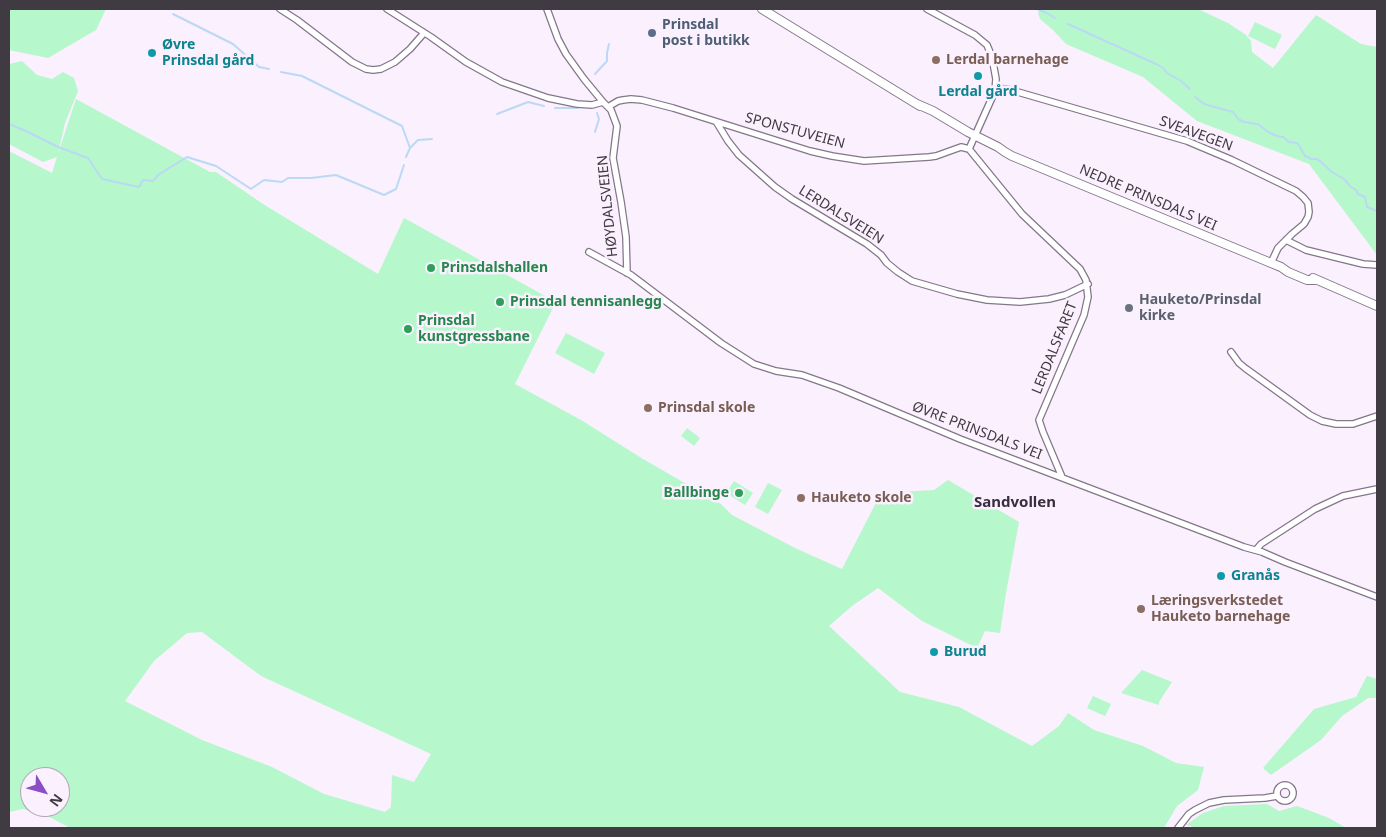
<!DOCTYPE html>
<meta charset="utf-8">
<style>
body{margin:0}
#map{position:relative;width:1386px;height:837px;overflow:hidden;background:#faf0fe;font-family:"Noto Sans",sans-serif}
canvas{display:block}
.frame{position:absolute;inset:0;border:10px solid #403a43;pointer-events:none}
.north{position:absolute;left:20px;top:767px;width:50px;height:50px;box-sizing:border-box;background:#faf0fe;border:1px solid #b0a7b3;border-radius:50%;rotate:127deg;font-size:14px;font-weight:700;line-height:20px;text-align:center;color:#403a43}
.north::after{content:'';display:block;margin:auto;width:18px;height:22px;background:#8b4ec5;clip-path:polygon(50% 0,100% 100%,50% 72%,0 100%)}
</style>
<div id="map">
<canvas width="1386" height="837"></canvas>
<div class="frame"></div>
<div class="north">N</div>
</div>
<script>
const ctx = document.querySelector('canvas').getContext('2d');
ctx.lineJoin = 'round';
function paint(path, color) { ctx.fillStyle = color; ctx.fill(path, 'evenodd'); }
const toPath = rows => new Path2D(rows.map(r => 'M' + r).join(''));
function trace(path, color, width, dash) { ctx.strokeStyle = color; ctx.lineWidth = width; ctx.lineCap = dash ? 'butt' : 'round'; ctx.setLineDash(dash || []); ctx.stroke(path); }
function write(font, color, halo, rows, align = 'center') {
  ctx.font = font + ' "Noto Sans",sans-serif'; ctx.lineWidth = 5; ctx.setLineDash([]); ctx.textBaseline = 'middle'; ctx.strokeStyle = halo; ctx.fillStyle = color; for (const [text, x, y, turn = 0] of rows) {
    ctx.save(); ctx.translate(x, y); ctx.rotate((+turn || 0) * Math.PI / 180); ctx.textAlign = isNaN(turn) ? turn : align; if (halo) ctx.strokeText(text, 0, 0); ctx.fillText(text, 0, 0); ctx.restore();
  }
}
const green = toPath([
 [9,9,106,9,96,30,48,58,9,50],
 [1040,9,1198,9,1228,23,1246,35,1251,41,1252,52,1273,68,1316,15,1361,44,1377,47,1377,255,1309,164,1197,121,1143,77,1066,44,1053,30,1040,19,1038,13],
 [1255,22,1282,35,1275,49,1248,36],
 [22,61,37,75,52,79,63,72,74,78,78,91,65,123,58,154,76,99,210,172,216,172,263,204,378,274,404,218,556,302,515,384,581,420,643,459,721,504,732,515,795,548,842,569,881,493,934,490,948,480,1019,522,1006,593,1000,633,985,631,977,648,922,621,878,588,852,606,829,626,900,692,959,707,1032,746,1059,726,1068,713,1094,730,1143,746,1176,763,1204,767,1198,790,1177,806,1164,828,70,828,44,814,23,809,9,812,9,151,52,173,57,157,43,162,9,144,9,64],
 [202,632,261,676,431,754,414,782,392,775,391,807,385,812,324,794,272,767,202,740,125,701,154,661,187,633],
 [30,777,60,777,60,807,30,807],
 [566,333,605,353,594,374,555,353],
 [687,428,700,438,694,446,681,436],
 [734,481,753,493,745,505,726,493],
 [768,483,782,490,768,514,755,507],
 [1142,670,1172,682,1159,702,1159,705,1121,693],
 [1367,676,1377,679,1377,698,1368,698,1342,716,1321,740,1271,775,1263,768,1314,709,1356,697],
 [1093,696,1111,704,1105,716,1087,708],
 [1267,804,1279,811,1297,806,1329,818,1346,828,1198,828,1186,825,1203,813,1224,806]
]);
const stream = toPath([
 [1037,9,1047,13,1055,18],
 [173,14,233,44,259,67,269,69],
 [1068,24,1156,64,1163,68,1167,73,1181,81,1190,89],
 [281,72,302,76,402,126,410,148],
 [595,74,607,61,607,53,609,44],
 [1195,97,1204,104,1233,112,1238,119,1244,122,1258,124,1268,132,1277,136,1283,137,1289,142,1297,143,1300,147,1305,156,1311,159,1317,159,1321,162,1332,172,1344,179,1350,186,1356,190,1358,194,1365,197,1367,207,1377,211],
 [555,108,578,108],
 [497,114,528,102,544,106],
 [9,124,28,132,58,147,88,158,102,179,139,187,143,180,153,181,158,175,187,157,216,166,251,189,264,180,282,182,288,178,311,178,336,175,384,195,396,189,404,165],
 [595,132,599,119,597,113],
 [406,157,410,148,418,140,432,139]
]);
const street = toPath([
 [280,9,297,20,352,62,366,69,373,70,381,69,395,62,410,49,424,33],
 [387,9,431,37,466,62,502,82,548,98,577,104,592,105,603,102],
 [547,9,558,39,566,54,584,79,603,102,611,110,617,126,613,158,621,202,626,237,627,273],
 [927,9,975,35,987,45,992,57,996,79,995,91,969,149],
 [996,88,1011,90,1187,141,1232,160,1296,191,1303,197,1308,203,1309,212,1308,217,1304,224,1292,234,1278,248,1271,263],
 [608,107,618,101,623,100,631,99,642,100,673,108,810,151,832,156,864,161,929,157,936,156,961,147,969,149],
 [717,123,728,141,739,155,775,187,792,199,867,244,881,255,887,263,898,272,912,281,957,294,987,300,1020,302,1049,299,1065,295,1088,284],
 [969,149,1022,214,1080,269,1086,280,1088,297,1084,315,1039,420,1043,432,1062,477],
 [1286,240,1306,250,1363,264,1377,265],
 [589,252,631,275,721,343,754,364,776,371,802,375,839,388,960,439,1244,547,1262,552,1285,562,1377,597],
 [1231,352,1239,363,1245,368,1310,415,1322,421,1336,424,1353,424,1377,416],
 [1256,550,1261,544,1315,509,1343,496,1377,489],
 '1277 793a8 8 0 1 1 16 0a8 8 0 1 1-16 0Z',
 [1178,828,1189,814,1195,810,1209,803,1224,800,1265,798,1277,796]
]);
const secondary = toPath([
 [762,9,920,106],
 [917,104,933,111,968,132,998,147,1005,152,1012,156,1271,263,1281,267,1288,272,1307,280,1315,280],
 [1313,278,1377,306]
]);
const markers = [
 [652,33,5,"#5c6f8a"],
 [152,53,5,"#0f9aa8"],
 [936,60,5,"#8d6e63"],
 [978,76,5,"#0f9aa8"],
 [431,268,5,"#2e9e5b"],
 [500,302,5,"#2e9e5b"],
 [1129,308,5,"#6b7280"],
 [408,329,5,"#2e9e5b"],
 [648,408,5,"#8d6e63"],
 [739,493,5,"#2e9e5b"],
 [801,498,5,"#8d6e63"],
 [1221,576,5,"#0f9aa8"],
 [1141,609,5,"#8d6e63"],
 [934,652,5,"#0f9aa8"]
];
const serviceNames = [
 ["Prinsdal",662,25],
 ["post i butikk",662,41]
];
const cultureNames = [
 ["Øvre",162,45],
 ["Prinsdal gård",162,61],
 ["Lerdal gård",978,92,"center"],
 ["Granås",1231,576],
 ["Burud",944,652]
];
const educationNames = [
 ["Lerdal barnehage",946,60],
 ["Prinsdal skole",658,408],
 ["Hauketo skole",811,498],
 ["Læringsverkstedet",1151,601],
 ["Hauketo barnehage",1151,617]
];
const streetNames = [
 ["SPONSTUVEIEN",795,131,15],
 ["SVEAVEGEN",1196,134,20],
 ["NEDRE PRINSDALS VEI",1148,198,23],
 ["HØYDALSVEIEN",608,206,-96],
 ["LERDALSVEIEN",841,215,32],
 ["LERDALSFARET",1055,348,-68],
 ["ØVRE PRINSDALS VEI",977,431,21]
];
const leisureNames = [
 ["Prinsdalshallen",441,268],
 ["Prinsdal tennisanlegg",510,302],
 ["Prinsdal",418,321],
 ["kunstgressbane",418,337],
 ["Ballbinge",729,493,"right"]
];
const worshipNames = [
 ["Hauketo/Prinsdal",1139,300],
 ["kirke",1139,316]
];
const neighbourhoodNames = [
 ["Sandvollen",1015,503]
];
paint(green, '#b6f7cc');
trace(stream, '#bbd9f4', 2);
trace(street, '#84768b', 8);
trace(secondary, '#84768b', 10);
trace(street, '#fff', 5.5);
trace(secondary, '#fff', 8);
for (const [x, y, r, color] of markers) { const dot = new Path2D(); dot.arc(x, y, r, 0, 2 * Math.PI); ctx.fillStyle = color; ctx.fill(dot); trace(dot, '#faf0fe', 2); }
write('bold 14px', '#4e5e75', '#faf0fe', serviceNames, 'left');
write('bold 14px', '#0d838f', '#faf0fe', cultureNames, 'left');
write('bold 14px', '#785e54', '#faf0fe', educationNames, 'left');
write('14px', '#403a43', '#faf0fe', streetNames);
write('bold 14px', '#27864d', '#faf0fe', leisureNames, 'left');
write('bold 14px', '#5b616d', '#faf0fe', worshipNames, 'left');
write('bold 15px', '#392d3f', '#faf0fe', neighbourhoodNames);
</script>
